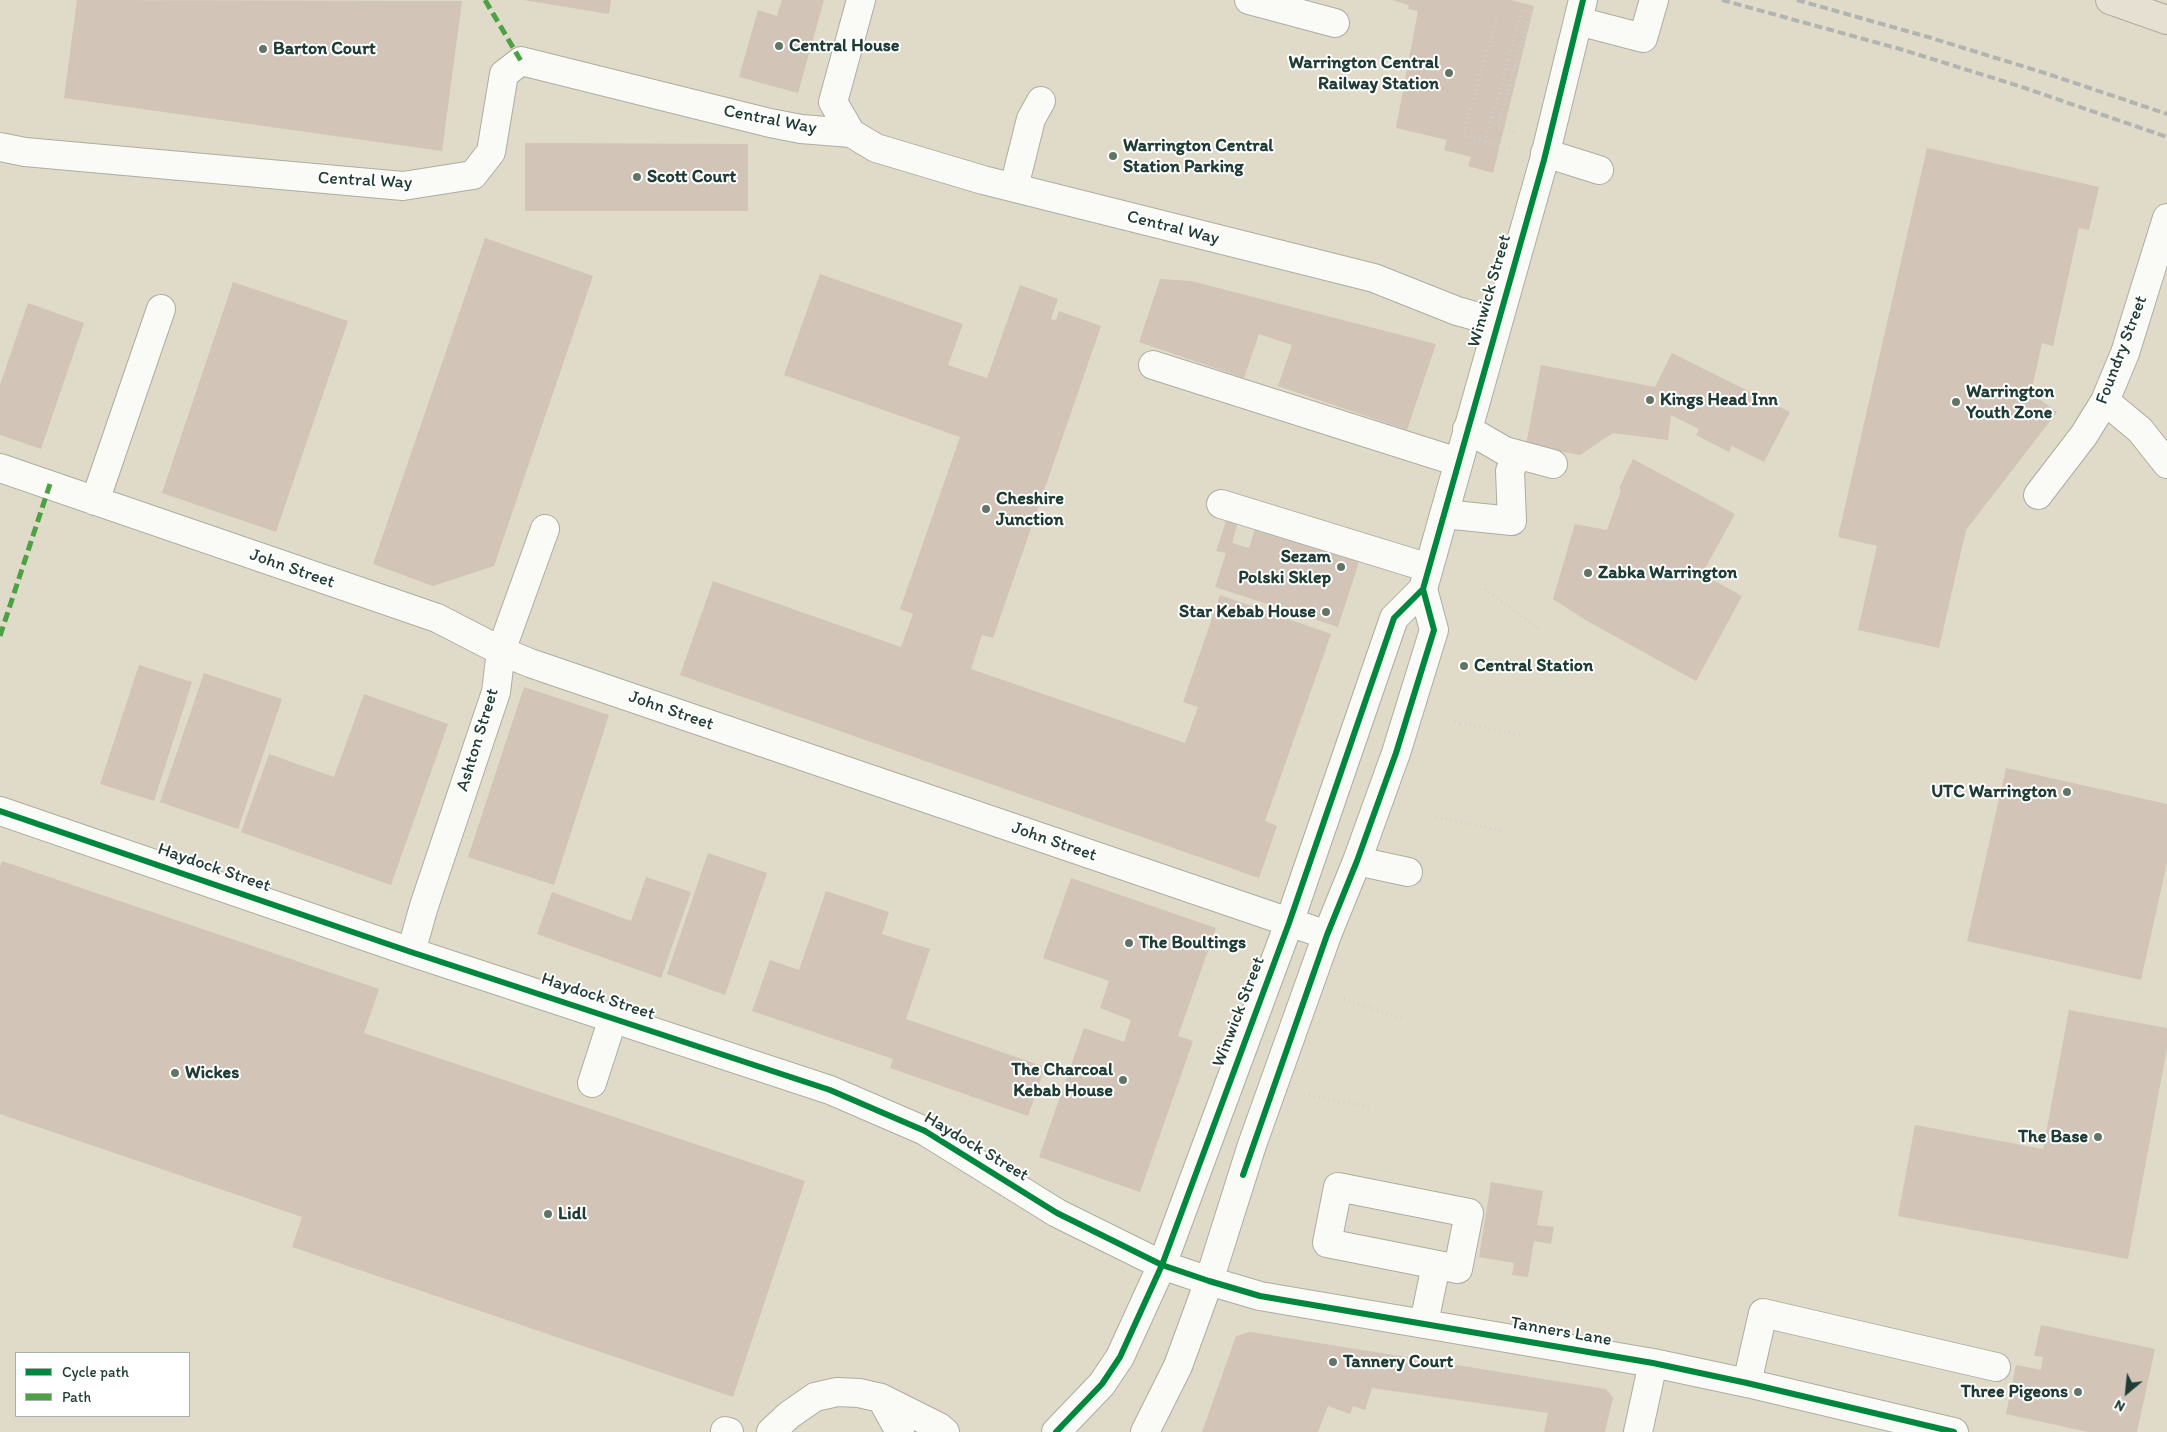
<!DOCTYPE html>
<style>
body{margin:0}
#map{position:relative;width:2167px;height:1432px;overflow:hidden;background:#dfdbc8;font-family:Itim,sans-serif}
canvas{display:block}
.legend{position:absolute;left:15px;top:1352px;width:175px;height:65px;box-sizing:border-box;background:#fff;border:1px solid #a5b1ae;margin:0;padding:6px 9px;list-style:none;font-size:15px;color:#1f3d34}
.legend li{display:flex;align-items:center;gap:10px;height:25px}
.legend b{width:25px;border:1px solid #a5b1ae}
.north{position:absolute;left:2102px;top:1367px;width:50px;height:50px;-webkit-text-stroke:4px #fff;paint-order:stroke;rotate:208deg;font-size:14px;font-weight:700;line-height:20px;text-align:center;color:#1f3d34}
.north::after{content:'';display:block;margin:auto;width:18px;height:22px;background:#1f3d34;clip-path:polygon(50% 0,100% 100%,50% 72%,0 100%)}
</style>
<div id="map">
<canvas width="2167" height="1432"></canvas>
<ul class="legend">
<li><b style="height:6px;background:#00873e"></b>Cycle path</li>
<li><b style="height:6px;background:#4da043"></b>Path</li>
</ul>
<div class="north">N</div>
</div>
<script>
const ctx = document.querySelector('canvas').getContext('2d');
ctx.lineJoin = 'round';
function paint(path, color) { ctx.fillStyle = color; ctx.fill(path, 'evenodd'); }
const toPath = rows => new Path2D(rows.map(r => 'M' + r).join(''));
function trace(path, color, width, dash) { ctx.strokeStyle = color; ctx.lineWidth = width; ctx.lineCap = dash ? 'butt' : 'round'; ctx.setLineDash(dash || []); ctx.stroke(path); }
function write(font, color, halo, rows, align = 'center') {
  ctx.font = font + ' Itim,sans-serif'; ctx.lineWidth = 4; ctx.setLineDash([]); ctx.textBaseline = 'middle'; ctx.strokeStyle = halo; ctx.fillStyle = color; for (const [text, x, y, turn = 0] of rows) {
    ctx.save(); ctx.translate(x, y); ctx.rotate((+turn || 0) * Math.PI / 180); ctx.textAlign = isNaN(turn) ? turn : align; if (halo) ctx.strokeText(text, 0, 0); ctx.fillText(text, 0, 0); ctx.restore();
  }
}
const building = toPath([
 [77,0,462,1,442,151,64,98],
 [523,0,611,0,609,14],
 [782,0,824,0,798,93,739,77,758,10,777,16],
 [1392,0,1511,0,1534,6,1493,173,1468,166,1471,157,1444,150,1447,140,1396,128,1418,11,1408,9,1409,5],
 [525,143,748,144,748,211,525,211],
 [1927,148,2099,187,2089,230,2079,228,2053,346,2042,343,2031,393,2057,412,1966,530,1939,648,1858,630,1877,546,1838,537],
 [485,238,593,276,494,566,433,586,373,564],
 [820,274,963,324,948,365,987,378,1020,285,1058,299,1051,319,1056,320,1059,311,1101,326,993,638,982,635,971,669,1185,743,1198,707,1183,702,1220,595,1331,634,1265,821,1277,826,1259,878,680,675,713,581,901,647,913,614,900,609,960,437,784,375],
 [1160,279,1191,281,1436,344,1407,430,1278,386,1292,345,1259,334,1244,378,1139,342],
 [233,282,348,321,276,532,162,493],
 [28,303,84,323,41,449,0,435,0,385],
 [1672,353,1790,412,1764,462,1732,446,1729,452,1696,435,1699,429,1671,415,1668,440,1613,433,1580,455,1526,445,1541,365,1655,387],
 [1633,459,1735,514,1702,574,1742,596,1696,681,1589,622,1553,599,1575,524,1607,530,1621,490,1619,488],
 [1227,518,1238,522,1232,543,1249,548,1256,526,1360,559,1338,627,1215,587,1226,553,1216,551],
 [139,665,192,682,154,801,100,784],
 [204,673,282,699,238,829,160,802],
 [524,687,609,715,554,885,468,857],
 [364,694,448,724,391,885,241,832,269,754,334,777],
 [2006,768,2167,804,2167,863,2141,980,1967,941],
 [708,853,767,873,725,995,667,974],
 [2,861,379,989,364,1033,805,1181,733,1397,292,1247,302,1217,0,1114,0,867],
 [646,877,691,892,661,978,537,934,552,892,631,921],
 [1071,878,1216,928,1178,1036,1193,1041,1140,1192,1039,1157,1084,1028,1124,1042,1131,1020,1100,1008,1109,981,1043,958],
 [826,891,889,912,882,934,930,949,906,1019,1045,1067,1028,1116,890,1068,893,1059,752,1011,770,960,799,970],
 [2069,1010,2167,1028,2167,1048,2128,1259,1898,1216,1915,1125,2043,1149],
 [1491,1182,1543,1191,1537,1225,1554,1227,1551,1244,1534,1241,1528,1277,1512,1275,1514,1263,1479,1257],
 [2041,1325,2155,1349,2137,1432,2088,1432,2006,1414,2016,1365,2041,1370,2043,1357,2034,1356],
 [1250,1332,1606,1389,1613,1398,1605,1432,1544,1432,1548,1413,1372,1388,1365,1410,1353,1406,1350,1414,1328,1406,1318,1432,1202,1432,1236,1336]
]);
const path = toPath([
 [1497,17,1463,135,1510,149],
 [1485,142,1522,10,1530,13,1498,127,1515,132],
 [1485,589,1539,629],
 [1455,722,1520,735],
 [1436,817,1503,831],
 [1344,999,1403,1019],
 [1309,1095,1369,1107]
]);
const minor = toPath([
 [861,0,833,102,851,133,876,148,983,180,1374,278,1457,311,1497,322],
 [1249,0,1335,23],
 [1578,21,1643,38,1654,0],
 [0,147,25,152,403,186,473,175,491,152,504,74,521,61,770,123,801,129,851,133],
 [1545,153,1599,170],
 [1014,187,1031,119,1041,101],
 [1153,365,1458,462],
 [2105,401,2140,430,2167,464],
 [1467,429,1505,451,1553,464],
 [0,468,437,618,501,651,530,663,1327,935],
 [2038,495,2084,435,2105,401,2125,353,2167,218],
 [95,501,161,309],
 [1221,504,1429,568],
 [1444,514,1512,521,1510,471,1517,455],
 [0,811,411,952,830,1090,925,1131,1057,1213,1162,1265,1209,1281,1260,1296,1653,1363,1747,1383,1954,1432],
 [1357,861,1408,872],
 [411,952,424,906,496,692,501,651,545,529],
 [592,1083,613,1018],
 [1338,1187,1469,1213,1458,1269,1327,1243,1338,1187],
 [1424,1323,1436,1265],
 [1747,1383,1763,1313,1996,1367],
 [881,1398,900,1432],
 [725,1431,729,1432],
 [771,1432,789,1415,815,1397,837,1392,859,1393,881,1398,939,1427,945,1432],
 [1056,1432,1102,1384,1120,1357,1162,1265,1289,923,1394,618,1423,589],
 [1145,1432,1178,1366,1209,1281,1252,1145,1327,935,1357,861,1396,753,1434,630,1423,589,1544,160,1583,0],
 [1638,1432,1653,1363]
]);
const highway = toPath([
 [2110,0,2167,20]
]);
const rail = toPath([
 [1722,0,1900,49,2019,86,2167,137],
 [1797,0,1928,37,2048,74,2167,114]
]);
const quiet = toPath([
 [485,0,521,61],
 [0,636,50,484]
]);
const cycleway = toPath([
 [0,811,411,952,830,1090,925,1131,1057,1213,1162,1265,1209,1281,1260,1296,1653,1363,1747,1383,1954,1432],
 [1243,1175,1327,935,1357,861,1396,753,1434,630,1423,589,1544,160,1583,0],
 [1056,1432,1102,1384,1120,1357,1162,1265,1289,923,1394,618,1423,589]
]);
const markers = [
 [779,46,5,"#627468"],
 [263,49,5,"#627468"],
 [1449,73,5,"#627468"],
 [1113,156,5,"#627468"],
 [637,177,5,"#627468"],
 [1650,400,5,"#627468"],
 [1956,402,5,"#627468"],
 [986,509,5,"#627468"],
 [1341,567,5,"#627468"],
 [1588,573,5,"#627468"],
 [1326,612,5,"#627468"],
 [1464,666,5,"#627468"],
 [2067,792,5,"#627468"],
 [1129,943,5,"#627468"],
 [175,1073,5,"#627468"],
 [1123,1080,5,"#627468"],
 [2098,1137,5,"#627468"],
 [548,1214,5,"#627468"],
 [1333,1362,5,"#627468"],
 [2078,1392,5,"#627468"]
];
const poiNames = [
 ["Central House",789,46],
 ["Barton Court",273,49],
 ["Warrington Central",1439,63,"right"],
 ["Railway Station",1439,84,"right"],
 ["Warrington Central",1123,146],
 ["Station Parking",1123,167],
 ["Scott Court",647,177],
 ["Warrington",1966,392],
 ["Youth Zone",1966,413],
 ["Kings Head Inn",1660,400],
 ["Cheshire",996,499],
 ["Junction",996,520],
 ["Sezam",1331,557,"right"],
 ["Polski Sklep",1331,578,"right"],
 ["Zabka Warrington",1598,573],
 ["Star Kebab House",1316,612,"right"],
 ["Central Station",1474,666],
 ["UTC Warrington",2057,792,"right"],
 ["The Boultings",1139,943],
 ["The Charcoal",1113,1070,"right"],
 ["Kebab House",1113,1091,"right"],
 ["Wickes",185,1073],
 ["The Base",2088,1137,"right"],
 ["Lidl",558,1214],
 ["Tannery Court",1343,1362],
 ["Three Pigeons",2068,1392,"right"]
];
const streetNames = [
 ["Central Way",770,120,11],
 ["Central Way",365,181,3],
 ["Central Way",1173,228,14],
 ["Winwick Street",1490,291,-74],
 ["Foundry Street",2122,350,-69],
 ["John Street",292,569,19],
 ["John Street",671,711,19],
 ["Ashton Street",478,740,-73],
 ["John Street",1054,842,19],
 ["Haydock Street",214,868,19],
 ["Haydock Street",598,997,18],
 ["Winwick Street",1239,1012,-69],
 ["Haydock Street",976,1147,31],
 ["Tanners Lane",1561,1332,10]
];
paint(building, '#d2c4b7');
trace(minor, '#adada1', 30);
trace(highway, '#adada1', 30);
trace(path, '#d1d1cc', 3, [1, 4]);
trace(minor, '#fafaf7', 28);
trace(highway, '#e6e0d3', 28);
trace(rail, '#b1b4b0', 4, [8, 4]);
trace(quiet, '#4da043', 5, [10, 5]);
trace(cycleway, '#00873e', 6);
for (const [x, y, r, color] of markers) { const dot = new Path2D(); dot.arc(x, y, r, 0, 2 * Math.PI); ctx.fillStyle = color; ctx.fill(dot); trace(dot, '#fff', 2); }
write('bold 18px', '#1f3d34', '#fff', poiNames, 'left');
write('18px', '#1f3d34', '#fff', streetNames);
</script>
